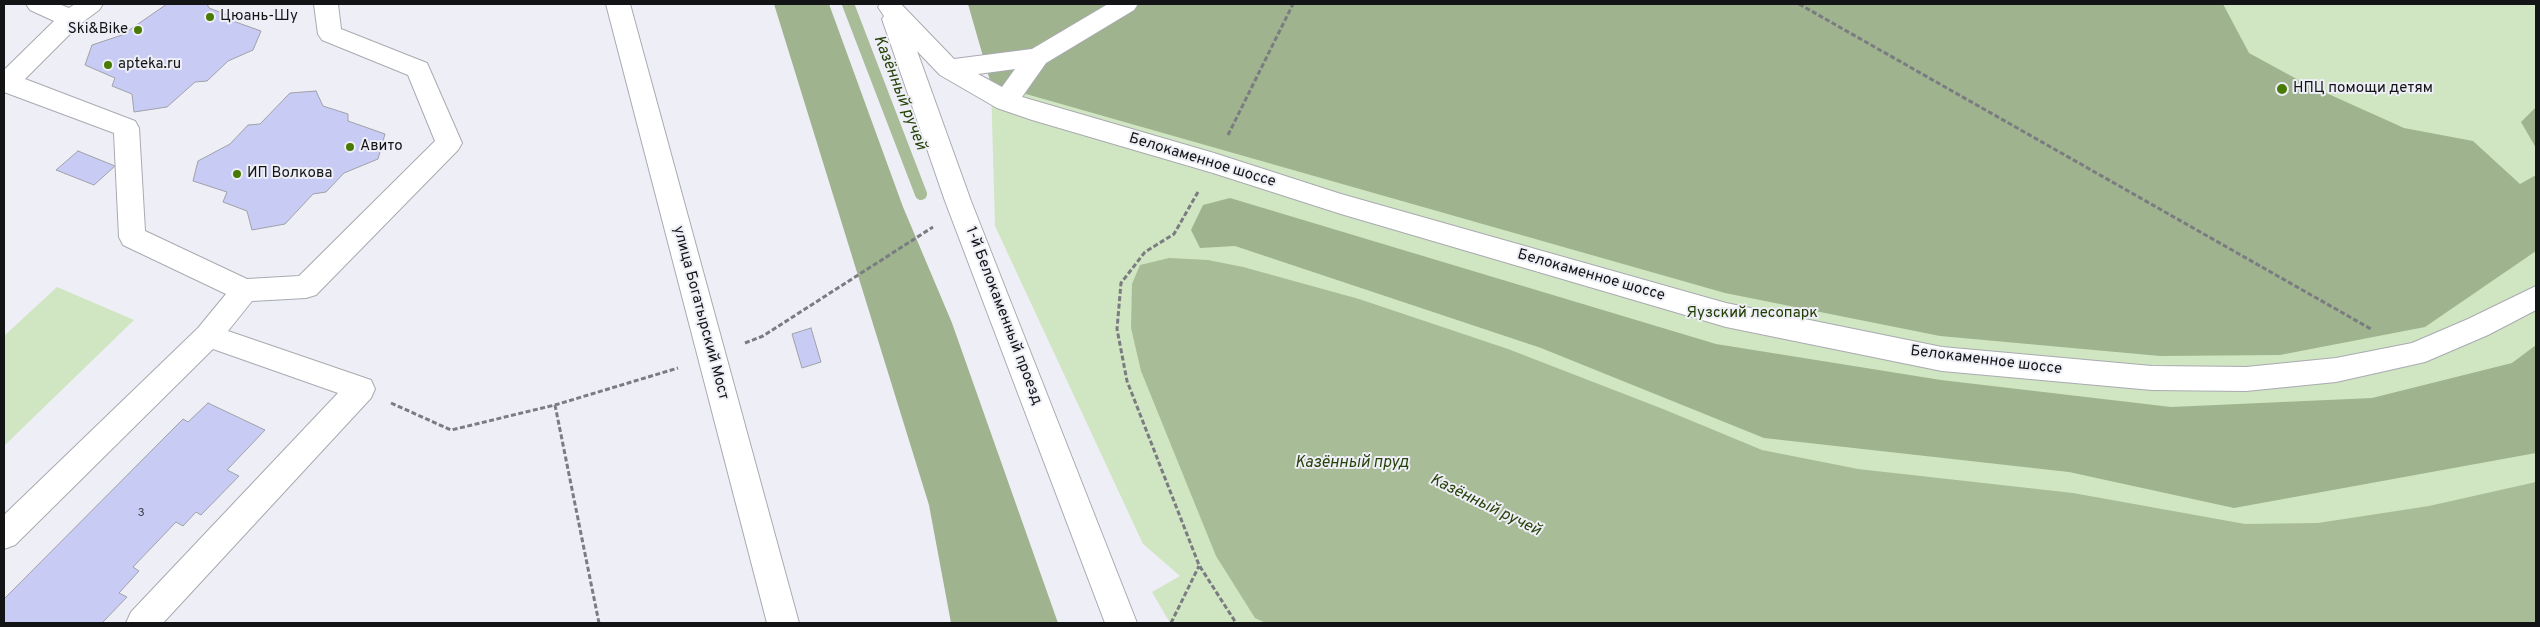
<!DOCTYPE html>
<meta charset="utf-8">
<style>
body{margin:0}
#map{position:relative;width:2540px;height:627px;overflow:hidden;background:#eeeff6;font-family:Overpass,sans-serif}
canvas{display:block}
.frame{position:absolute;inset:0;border:5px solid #131416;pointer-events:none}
</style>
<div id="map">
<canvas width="2540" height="627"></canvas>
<div class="frame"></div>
</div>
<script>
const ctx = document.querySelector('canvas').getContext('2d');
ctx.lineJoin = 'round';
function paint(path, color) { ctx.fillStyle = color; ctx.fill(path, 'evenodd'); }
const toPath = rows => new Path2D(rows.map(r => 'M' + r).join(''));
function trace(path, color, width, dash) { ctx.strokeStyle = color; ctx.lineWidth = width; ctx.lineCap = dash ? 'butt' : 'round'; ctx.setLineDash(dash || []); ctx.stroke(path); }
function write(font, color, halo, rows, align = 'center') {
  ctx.font = font + ' Overpass,sans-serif'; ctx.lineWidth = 4; ctx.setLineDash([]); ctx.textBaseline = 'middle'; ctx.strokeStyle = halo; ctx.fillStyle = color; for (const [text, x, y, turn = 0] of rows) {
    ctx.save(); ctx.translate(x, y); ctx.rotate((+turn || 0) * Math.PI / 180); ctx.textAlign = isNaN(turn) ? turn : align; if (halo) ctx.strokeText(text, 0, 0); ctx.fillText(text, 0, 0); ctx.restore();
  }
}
const green = toPath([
 [968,4,2536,4,2536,623,1170,623,1152,592,1180,576,1143,544,995,226,991,84],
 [57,287,134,320,4,446,4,336]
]);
const forest = toPath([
 [774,4,829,4,903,207,952,323,1058,623,951,623,929,505],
 [968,4,2223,4,2249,53,2304,83,2404,128,2473,141,2520,184,2536,175,2536,251,2425,327,2280,355,2160,356,1940,336,1725,293,991,84],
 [2536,107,2536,148,2521,122],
 [1230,198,1716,344,1941,380,2171,407,2372,398,2512,363,2536,345,2536,453,2234,508,2069,472,1764,438,1541,348,1235,246,1200,248,1191,230,1203,205]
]);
const water = toPath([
 [1169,258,1208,260,1243,267,1359,299,1508,349,1663,409,1762,450,1858,469,2073,493,2245,524,2318,523,2429,506,2536,482,2536,623,1266,623,1255,618,1216,556,1141,371,1131,328,1132,284,1140,265]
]);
const stream = toPath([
 [848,4,921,194]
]);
const building = toPath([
 [167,4,207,4,209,8,230,16,230,20,261,31,253,50,228,61,207,81,195,82,167,107,134,112,132,94,112,86,115,78,85,65,92,45,122,35,167,4],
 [316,91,323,106,348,114,348,121,385,134,378,159,344,173,326,192,313,194,285,224,252,230,247,211,223,202,227,192,193,181,198,161,230,144,248,125,260,124,290,93,316,91],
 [78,151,115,166,94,185,56,170,78,151],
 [811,328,821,362,802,368,792,334,811,328],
 [208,403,265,430,227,470,239,476,201,515,196,512,183,526,176,522,133,567,139,571,119,593,127,597,102,623,4,623,4,599,183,419,188,422,208,403]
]);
const path = toPath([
 [1799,4,2371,329],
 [1228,135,1293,4],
 [1198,192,1174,234,1145,252,1121,283,1117,329,1127,381,1199,565,1236,623],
 [745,343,763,336,933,227],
 [391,403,451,430,555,405,678,368],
 [555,405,599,623],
 [1171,623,1199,566]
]);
const minor = toPath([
 [26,4,59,4,69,8,75,4,103,4,99,10,79,25,25,79,135,121,139,128,145,231,247,279,299,276,435,141,408,75,322,40,318,34,314,4,338,4,341,29,427,63,462,143,458,150,316,295,306,298,252,301,228,331,371,380,375,389,371,398,163,623,126,623,131,612,338,393,213,349,15,545,4,549,4,515,198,328,226,294,123,245,119,237,114,133,4,92,4,70,54,21,30,10,26,4],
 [606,4,630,4,799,623,767,623,606,4],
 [880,4,901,4,954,59,1032,49,1108,4,1138,4,1134,10,1046,63,1022,97,1214,153,1341,194,1726,303,1942,347,2152,366,2246,367,2336,358,2412,343,2468,319,2536,286,2536,310,2488,335,2425,362,2336,382,2246,391,2152,390,1942,371,1726,327,1341,214,1213,173,1032,120,997,108,940,75,917,51,971,201,1137,623,1105,623,945,201,882,19,884,16,878,7,880,4],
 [1015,69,1002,87,978,74,1015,69]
]);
const markers = [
 [210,17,5,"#497a03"],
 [138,30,5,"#497a03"],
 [108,65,5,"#497a03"],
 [2282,89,6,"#497a03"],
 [350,147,5,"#497a03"],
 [237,174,5,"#497a03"]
];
const numberNames = [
 ["3",141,514]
];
const poiNames = [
 ["Цюань-Шу",220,17],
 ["Ski&Bike",128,30,"right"],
 ["apteka.ru",118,65],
 ["НПЦ помощи детям",2293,89],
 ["Авито",360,147],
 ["ИП Волкова",247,174]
];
const streetNames = [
 ["Белокаменное шоссе",1202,161,17],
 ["Белокаменное шоссе",1591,276,16],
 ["улица Богатырский Мост",700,313,75],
 ["1-й Белокаменный проезд",1003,316,69],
 ["Белокаменное шоссе",1986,361,7]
];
const parkNames = [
 ["Яузский лесопарк",1752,314]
];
const waterNames = [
 ["Казённый ручей",899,93,69],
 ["Казённый пруд",1352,464],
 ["Казённый ручей",1485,506,26]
];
paint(green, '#d0e5c1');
paint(forest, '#9eb38e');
paint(water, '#a7bc97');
trace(stream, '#a7bc97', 12);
paint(building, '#c8ccf5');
trace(building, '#a0a0a7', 1);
trace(minor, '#a9aab1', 2);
trace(path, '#7b7c81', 3, [5, 2.5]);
paint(minor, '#fff');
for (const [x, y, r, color] of markers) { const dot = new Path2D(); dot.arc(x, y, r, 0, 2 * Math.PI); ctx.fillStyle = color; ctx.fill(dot); trace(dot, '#eeeff6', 2); }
write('12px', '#40424e', null, numberNames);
write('15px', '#131416', '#eeeff6', poiNames, 'left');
write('15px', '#131416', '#eeeff6', streetNames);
write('15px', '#223d03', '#eeeff6', parkNames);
write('italic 16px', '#274209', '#eeeff6', waterNames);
</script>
